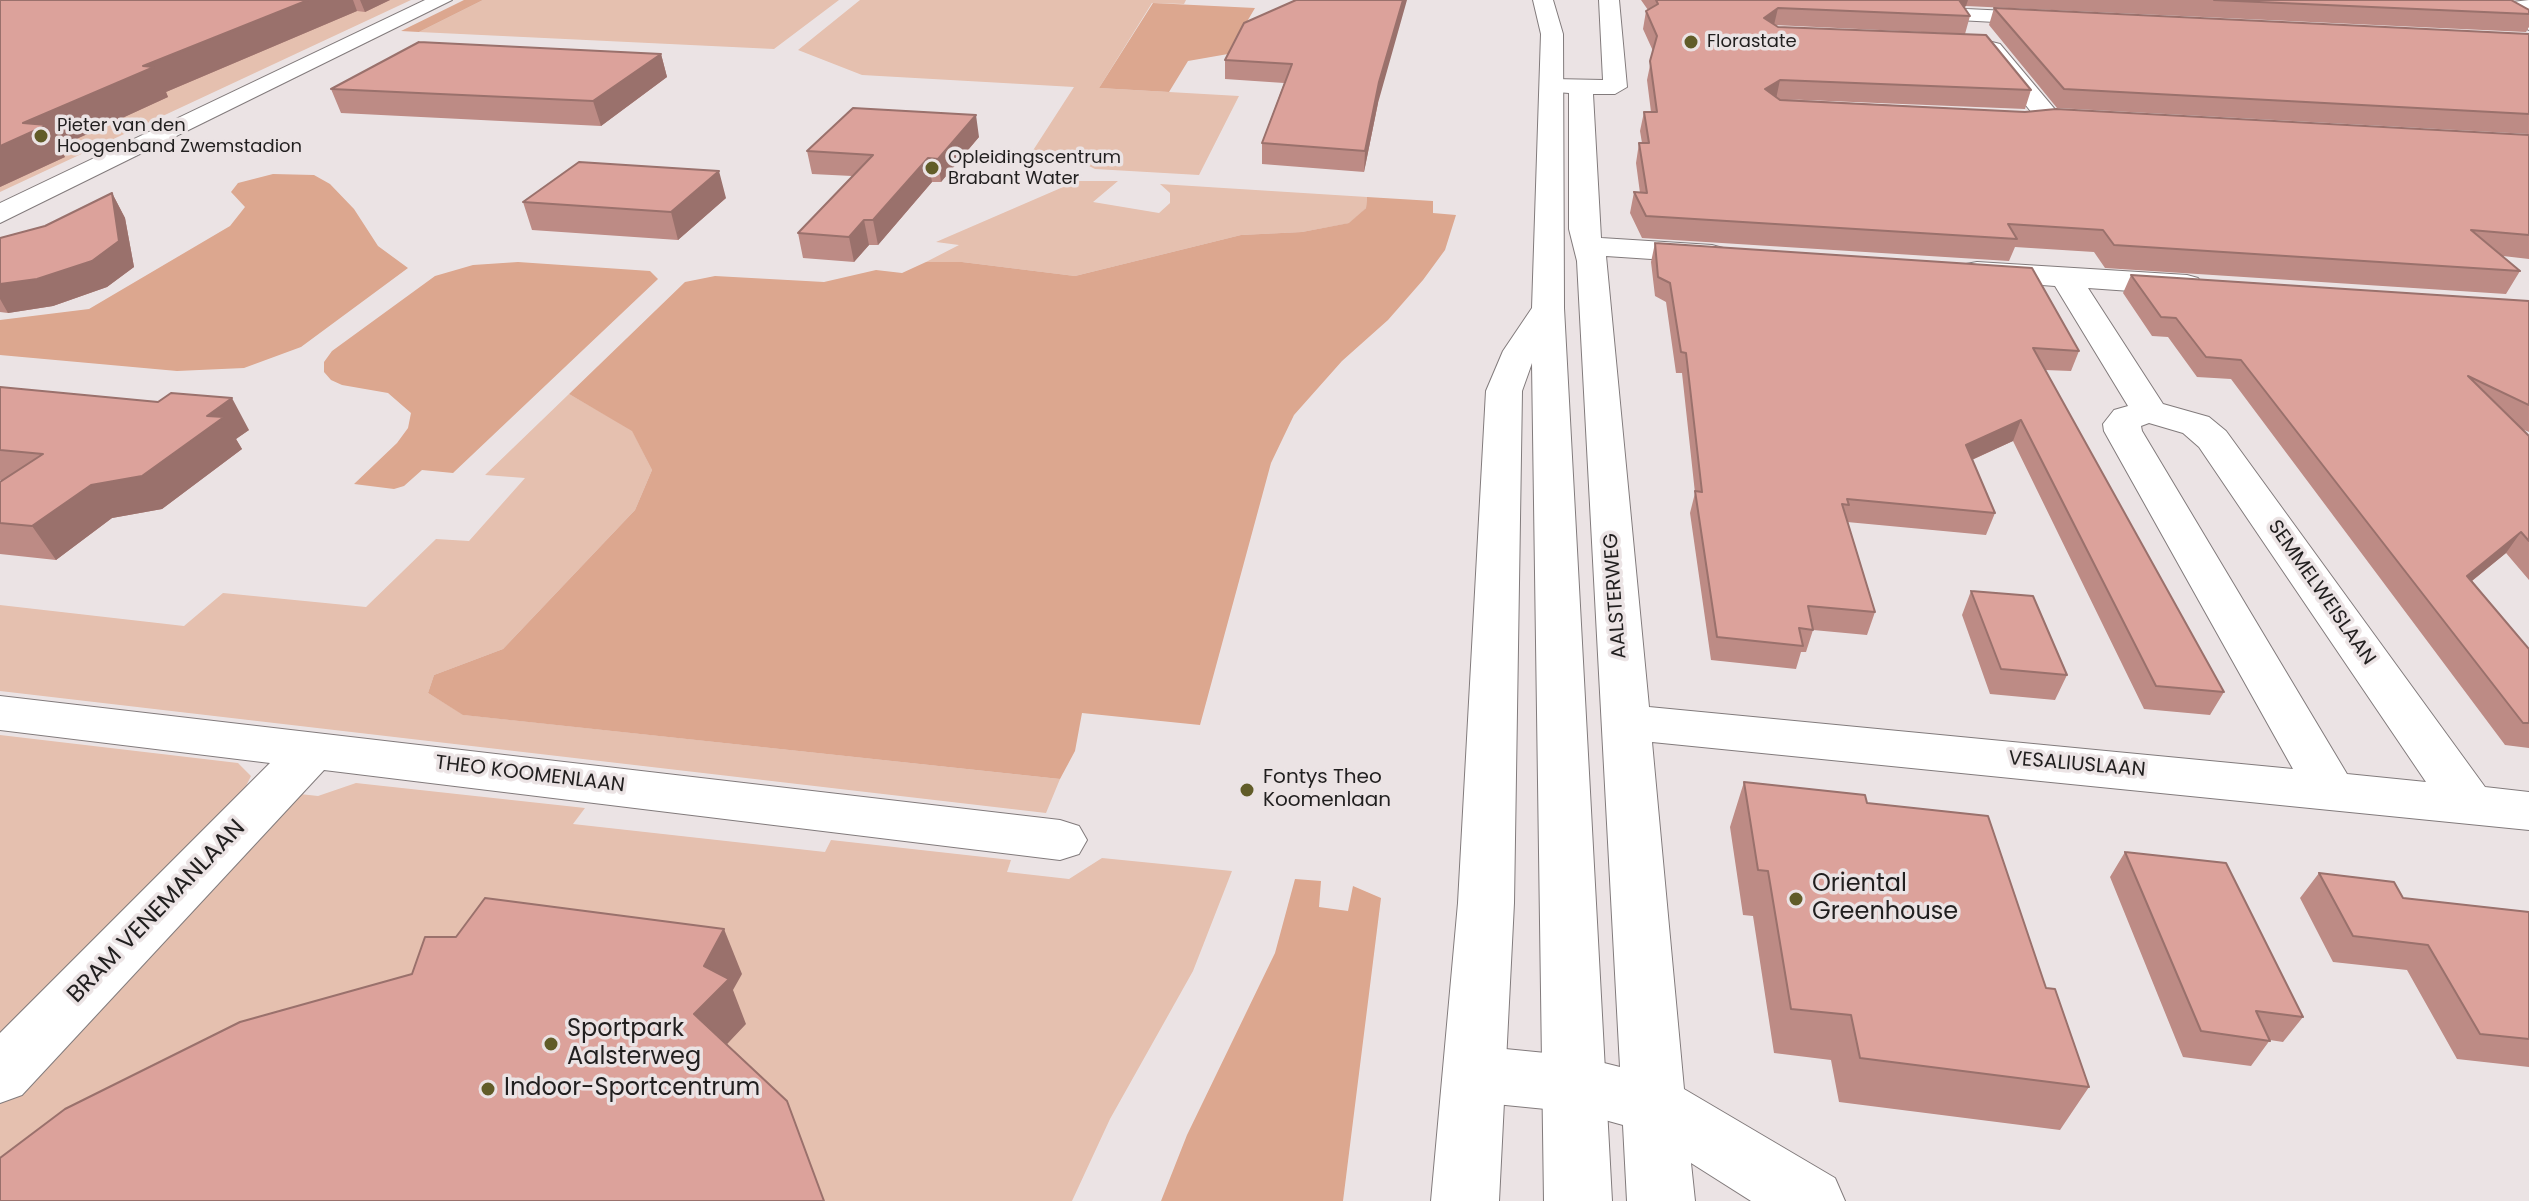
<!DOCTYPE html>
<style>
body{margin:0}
canvas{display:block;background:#ebe3e4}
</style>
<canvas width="2529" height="1201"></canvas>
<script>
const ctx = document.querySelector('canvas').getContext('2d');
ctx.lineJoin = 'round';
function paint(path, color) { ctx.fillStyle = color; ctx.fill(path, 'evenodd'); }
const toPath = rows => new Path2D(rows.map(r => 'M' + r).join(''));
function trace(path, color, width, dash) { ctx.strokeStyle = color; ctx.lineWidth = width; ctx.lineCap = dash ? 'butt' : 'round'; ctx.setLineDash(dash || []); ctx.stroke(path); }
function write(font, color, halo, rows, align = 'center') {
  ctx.font = font + ' Poppins,sans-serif'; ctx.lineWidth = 7; ctx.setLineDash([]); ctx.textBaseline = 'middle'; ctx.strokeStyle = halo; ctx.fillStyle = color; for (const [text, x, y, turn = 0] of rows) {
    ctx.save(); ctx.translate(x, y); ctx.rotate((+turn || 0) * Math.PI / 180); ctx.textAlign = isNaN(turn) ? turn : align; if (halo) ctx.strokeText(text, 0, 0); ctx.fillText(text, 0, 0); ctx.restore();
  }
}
const green = toPath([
 [0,0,411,0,0,192],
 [483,0,839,0,774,49,419,32],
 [860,0,1186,0,1184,4,1152,3,1099,88,1239,96,1199,175,1095,169,1063,153,1032,152,1074,87,862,75,798,50],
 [1077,181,1118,181,1093,202,1159,213,1170,203,1170,193,1160,184,1367,197,1366,208,1350,223,1302,232,1241,235,1075,276,962,262,926,262,959,245,936,242],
 [569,394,632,430,652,470,635,510,503,649,434,675,428,693,464,715,1060,779,1046,813,0,691,0,605,184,626,223,593,366,607,436,539,469,541,525,478,485,475],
 [0,735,238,763,251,776,245,788,318,796,356,783,585,808,573,824,825,852,831,840,1011,860,1007,872,1069,879,1102,858,1232,871,1193,971,1110,1119,1072,1201,0,1201]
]);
const forest = toPath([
 [464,0,483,0,419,32,401,31],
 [1153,3,1255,8,1228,54,1188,61,1169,92,1099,88],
 [273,174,314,175,330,184,354,209,378,246,408,268,301,347,244,368,177,371,0,355,0,320,89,309,230,226,245,207,231,192,238,183],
 [1367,197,1433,201,1433,213,1456,215,1445,250,1423,280,1388,320,1342,361,1294,415,1271,463,1200,725,1082,713,1075,751,1060,779,463,715,428,693,434,675,503,649,635,510,652,470,632,431,569,394,685,282,715,276,824,282,876,270,902,273,926,262,962,262,1075,276,1241,235,1302,232,1349,223,1366,208],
 [518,262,650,271,658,279,453,473,422,470,404,486,394,489,354,484,397,443,408,428,411,413,388,393,342,385,331,380,324,372,324,362,332,351,435,276,473,265],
 [1295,879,1321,881,1319,907,1348,911,1353,886,1381,898,1343,1201,1161,1201,1187,1135,1275,953]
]);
const minor = toPath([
 [425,0,452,0,0,223,0,203,425,0],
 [1599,0,1619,0,1627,87,1615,94,1593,94,1601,238,1712,245,1723,248,1727,254,1723,260,1712,263,1606,256,1649,707,2293,769,2104,431,2103,424,2114,410,2128,406,2055,286,1977,280,1966,278,1961,271,1966,264,1977,262,2187,275,2198,278,2203,285,2198,292,2187,295,2088,288,2163,404,2209,417,2226,431,2485,787,2529,792,2529,830,1652,742,1684,1089,1835,1178,1845,1201,1751,1201,1691,1163,1695,1201,1627,1201,1623,1125,1576,1112,1475,1102,1453,1094,1444,1074,1453,1054,1475,1046,1576,1056,1620,1067,1577,261,1569,229,1569,93,1544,91,1541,86,1553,79,1603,80,1599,0],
 [2149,423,2183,433,2199,447,2426,782,2347,774,2142,431,2141,426,2149,423],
 [2529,0,2529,11,2523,12,2529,15,2529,30,2494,11,2504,3,2529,0],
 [1966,9,2051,13,2062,19,2051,25,1958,20,1955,15,1966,9],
 [1992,42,2000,44,2058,113,2062,118,2058,123,2040,123,1981,49,1992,42],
 [0,696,1060,820,1079,826,1087,840,1079,854,1060,860,324,770,22,1095,0,1103,0,1033,270,763,0,730,0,696]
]);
const major = toPath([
 [1533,0,1553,0,1563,34,1564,308,1612,1201,1544,1201,1532,363,1522,391,1514,903,1499,1201,1431,1201,1458,903,1486,391,1503,351,1532,308,1541,34,1533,0]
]);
const wall = toPath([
 [0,0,390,0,365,12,357,11,166,92,168,97,59,147,65,157,0,187],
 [1641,0,2511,0,2529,10,2529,27,2526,32,1966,6,1964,7,1970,16,1965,34,1774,25,1778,27,2031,90,2025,109,1780,99,2025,112,2529,135,2529,259,2503,256,2520,271,2506,294,2105,268,2094,252,2015,247,2009,261,1642,238,1630,213,1634,192,1640,193,1636,163,1639,143,1642,143,1640,131,1644,112,1651,112,1647,80,1653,51,1643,29,1646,11,1648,10],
 [1994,8,2529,34,2529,134,2057,108,1989,25],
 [1244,23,1378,103,1364,172,1262,164,1262,143,1284,83,1225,79,1225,60],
 [661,54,667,77,601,126,341,113,331,89],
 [979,137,941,182,932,182,878,245,869,245,854,262,803,258,798,233,852,176,812,174,807,151],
 [112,193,125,218,134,267,107,287,53,306,8,313,0,312,0,238,45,226],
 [726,198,678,240,532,230,523,202],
 [1655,243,2079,351,2071,371,2045,370,2224,692,2210,715,2144,709,2013,441,1972,460,1995,513,1986,535,1847,522,1875,612,1867,635,1813,630,1806,652,1801,652,1796,669,1711,660,1690,513,1695,493,1682,373,1676,373,1666,302,1655,296,1651,262],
 [2131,275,2529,301,2529,432,2522,429,2529,436,2529,580,2506,553,2472,581,2529,649,2529,748,2505,745,2231,379,2197,377,2168,337,2152,336,2123,293],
 [0,387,249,430,236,439,242,449,162,509,112,518,56,560,0,554,0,483,3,481,0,480],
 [1971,591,2067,675,2055,700,1990,694,1962,615],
 [1744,782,1867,803,2046,988,2089,1087,2060,1130,1839,1102,1831,1060,1774,1053,1753,916,1743,915,1730,827],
 [2125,852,2303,1017,2283,1042,2270,1040,2251,1066,2183,1057,2110,877],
 [2319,873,2403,898,2529,912,2529,1067,2457,1059,2407,970,2333,962,2300,898]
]);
const shadedWall = toPath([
 [308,0,353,0,357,11,166,92,168,97,59,147,65,157,0,187,0,146,23,123,143,66],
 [360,0,390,0,365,12],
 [1403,0,1407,0,1378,103,1364,172,1365,151,1379,82],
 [1956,0,1968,0,1966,6,1952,14],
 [1778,8,1774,25,1764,18],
 [661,54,667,77,601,126,593,101],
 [1780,80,1776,99,1765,89],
 [976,115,979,137,941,182,938,159],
 [928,158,932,182,878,245,873,220],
 [719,171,726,198,678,240,671,212],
 [112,193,125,218,134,267,107,287,53,306,8,313,0,299,0,284],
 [864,220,869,245,854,262,849,237],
 [232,398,249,430,236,439,242,449,162,509,112,518,56,560,32,526,91,485],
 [2021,420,2013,441,1958,466,1966,445],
 [2521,532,2506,553,2452,597,2467,576],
 [724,929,742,974,733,990,746,1024,713,1059,694,1014,704,966]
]);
const building = toPath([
 [0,0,308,0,143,66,154,67,23,123,47,125,0,146,0,0],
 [1296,0,1403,0,1379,82,1365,151,1262,143,1292,64,1225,60,1244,23,1296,0],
 [1656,0,1959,0,1970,16,1778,8,1764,18,1778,27,1986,35,2031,90,1780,80,1765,89,1780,100,2025,112,2056,109,2529,135,2529,235,2471,230,2520,271,2114,245,2103,230,2008,224,2017,239,1646,216,1634,192,1647,193,1639,143,1649,143,1644,112,1657,112,1650,61,1657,36,1646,11,1658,4,1656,0],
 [2214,0,2511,0,2529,10,2529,14,2214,0],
 [1994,8,2529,34,2529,114,2064,89,1994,8],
 [419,42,661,54,593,101,331,89,419,42],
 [853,108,976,115,938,159,928,158,873,220,864,220,849,237,798,233,873,155,807,151,853,108],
 [579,162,719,171,671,212,523,202,579,162],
 [112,193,119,241,92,261,37,279,0,284,0,238,45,226,112,193],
 [1655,243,2032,268,2079,351,2033,348,2224,692,2156,686,2021,420,1966,445,1995,513,1847,499,1849,505,1842,504,1875,612,1808,606,1813,630,1799,628,1803,646,1717,637,1695,491,1702,492,1686,353,1681,352,1670,283,1658,277,1655,243],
 [2131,275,2529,301,2529,405,2468,376,2529,436,2529,541,2521,532,2467,576,2529,649,2529,723,2523,723,2241,360,2206,357,2176,318,2161,317,2131,275],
 [0,387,158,402,171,393,232,398,207,416,224,417,142,476,91,485,32,526,0,523,0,482,43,454,0,450,0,387],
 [1971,591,2033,596,2067,675,2001,669,1971,591],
 [1744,782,1865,795,1867,803,1988,816,2046,988,2055,989,2089,1087,1860,1058,1851,1015,1791,1009,1768,871,1758,870,1744,782],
 [2125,852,2226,863,2303,1017,2256,1011,2270,1041,2201,1031,2125,852],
 [2319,873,2394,882,2403,898,2529,912,2529,1039,2480,1034,2428,945,2353,936,2319,873],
 [485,898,724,929,704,966,729,979,694,1014,787,1101,824,1201,0,1201,0,1158,65,1109,240,1022,412,974,425,937,456,937,485,898]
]);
const markers = [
 [1691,42,8,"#615c28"],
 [41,136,8,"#615c28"],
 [932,168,8,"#615c28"],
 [1247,790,8,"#615c28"],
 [1796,899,8,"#615c28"],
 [551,1044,8,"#615c28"],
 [488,1089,8,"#615c28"]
];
const farPoinames = [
 ["Florastate",1707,42],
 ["Pieter van den",57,126],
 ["Hoogenband Zwemstadion",57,147],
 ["Opleidingscentrum",948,158],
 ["Brabant Water",948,179]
];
const streetNames = [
 ["SEMMELWEISLAAN",2321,593,55],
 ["AALSTERWEG",1616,596,-94],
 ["VESALIUSLAAN",2077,765,5],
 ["THEO KOOMENLAAN",530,775,7]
];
const poiNames = [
 ["Fontys Theo",1263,778],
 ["Koomenlaan",1263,801]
];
const nearPoinames = [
 ["Oriental",1812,885],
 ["Greenhouse",1812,913],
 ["Sportpark",567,1030],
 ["Aalsterweg",567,1058],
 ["Indoor-Sportcentrum",504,1089]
];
const nearStreetnames = [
 ["BRAM VENEMANLAAN",157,912,-46]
];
paint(green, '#e5c0af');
paint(forest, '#dca78f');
trace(minor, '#827b7c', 2);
trace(major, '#827b7c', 2);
paint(minor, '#fff');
paint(major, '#fff');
paint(wall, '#bd8b85');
paint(shadedWall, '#9a716c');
paint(building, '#dca29b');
trace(building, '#9a716c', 2);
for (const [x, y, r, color] of markers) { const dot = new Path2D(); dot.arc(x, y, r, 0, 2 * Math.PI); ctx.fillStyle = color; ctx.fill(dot); trace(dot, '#ebe3e4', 3); }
write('18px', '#211f1f', '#ebe3e4', farPoinames, 'left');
write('20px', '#211f1f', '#ebe3e4', streetNames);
write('20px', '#211f1f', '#ebe3e4', poiNames, 'left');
write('24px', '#211f1f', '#ebe3e4', nearPoinames, 'left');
write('24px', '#211f1f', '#ebe3e4', nearStreetnames);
</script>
